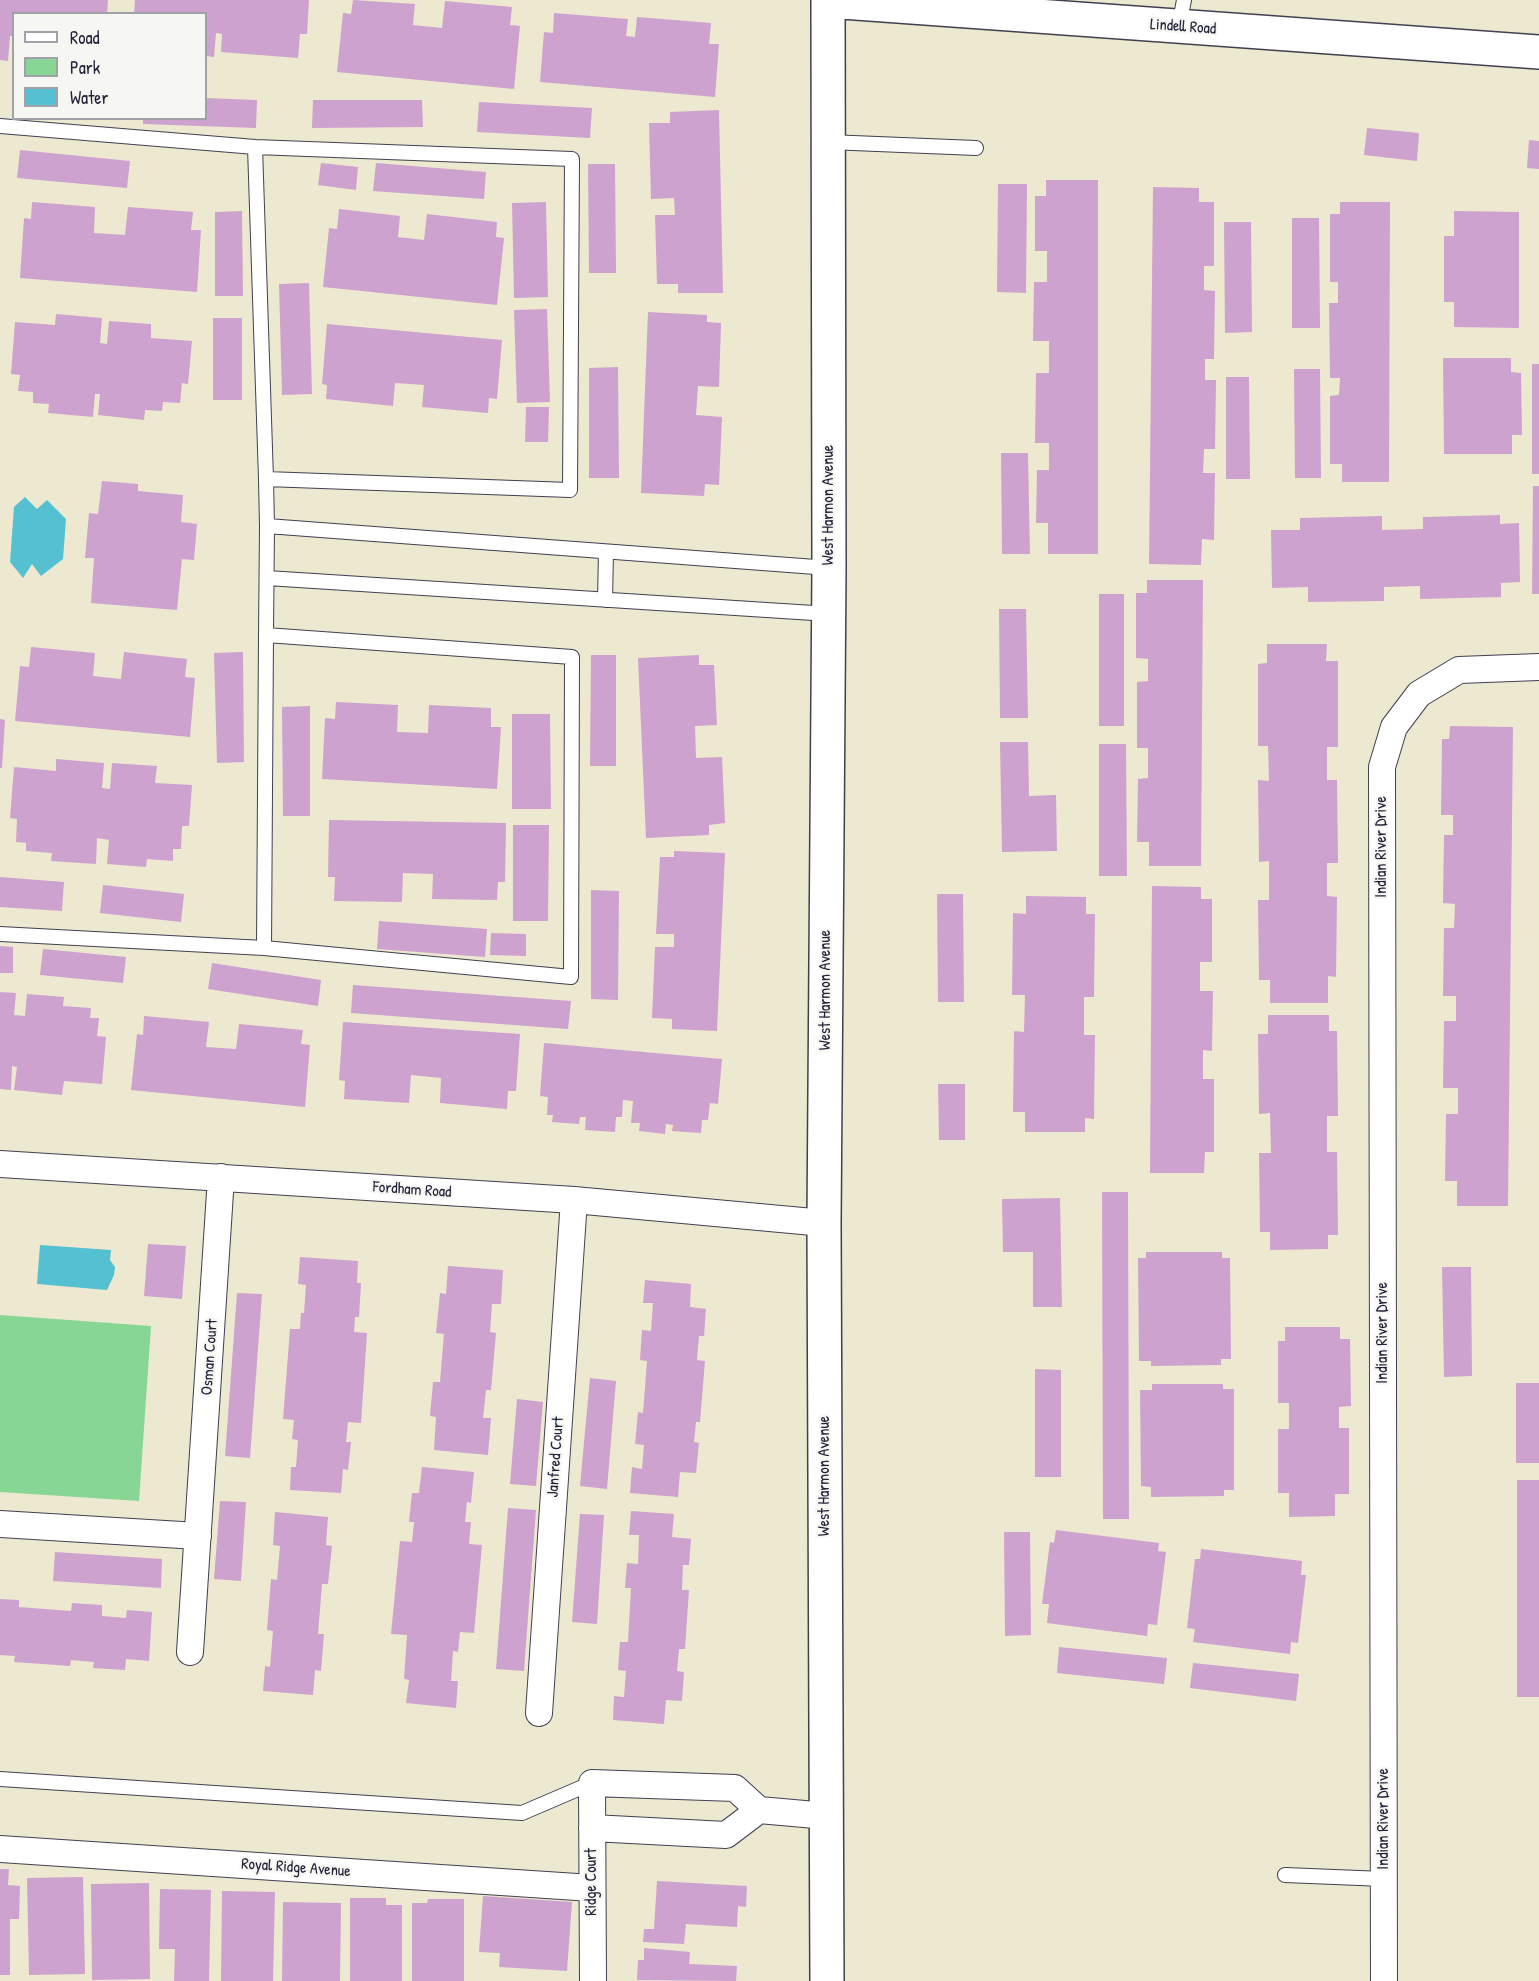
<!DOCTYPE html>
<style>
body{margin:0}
#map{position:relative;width:1539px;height:1981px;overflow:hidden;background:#ede8d0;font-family:"Patrick Hand",sans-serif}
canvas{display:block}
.legend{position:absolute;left:12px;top:12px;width:195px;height:108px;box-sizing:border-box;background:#f6f6f2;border:2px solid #a1a1a9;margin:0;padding:8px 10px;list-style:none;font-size:18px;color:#22223b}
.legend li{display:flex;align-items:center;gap:12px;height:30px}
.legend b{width:30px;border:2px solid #a1a1a9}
</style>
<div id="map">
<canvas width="1539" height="1981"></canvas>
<ul class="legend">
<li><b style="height:8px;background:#fff"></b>Road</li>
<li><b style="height:16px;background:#88d696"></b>Park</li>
<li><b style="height:16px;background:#55c0d1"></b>Water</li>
</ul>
</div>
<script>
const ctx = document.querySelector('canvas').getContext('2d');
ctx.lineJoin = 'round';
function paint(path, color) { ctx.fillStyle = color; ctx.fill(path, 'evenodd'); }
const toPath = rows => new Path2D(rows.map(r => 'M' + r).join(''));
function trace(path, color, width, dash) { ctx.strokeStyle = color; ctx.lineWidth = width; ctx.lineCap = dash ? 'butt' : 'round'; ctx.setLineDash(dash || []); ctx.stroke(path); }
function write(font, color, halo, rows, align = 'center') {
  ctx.font = font + ' "Patrick Hand",sans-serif'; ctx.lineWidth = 4.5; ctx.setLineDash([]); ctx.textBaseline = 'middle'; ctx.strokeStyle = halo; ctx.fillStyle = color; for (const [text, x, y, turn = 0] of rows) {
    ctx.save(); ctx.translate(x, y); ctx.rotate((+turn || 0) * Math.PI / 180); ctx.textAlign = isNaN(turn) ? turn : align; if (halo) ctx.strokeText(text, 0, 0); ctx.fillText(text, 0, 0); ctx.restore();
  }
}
const green = toPath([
 [0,1315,151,1326,139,1501,0,1492]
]);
const water = toPath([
 [25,497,37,509,47,500,66,519,63,559,41,576,32,564,23,578,10,562,14,507],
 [40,1245,111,1250,110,1260,115,1267,114,1275,107,1290,37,1284]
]);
const building = toPath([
 [0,0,108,0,107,14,14,14,14,36,10,36,8,61,0,60],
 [135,0,309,0,307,34,300,34,298,58,221,52,222,34,216,33,214,57,206,56,206,14,134,14],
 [353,0,415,4,413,25,442,28,445,1,512,7,510,25,520,26,514,89,337,72,343,13,351,14],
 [554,13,628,19,626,36,635,37,637,17,711,23,709,44,719,44,715,97,540,82,544,32,553,33],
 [206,98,257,100,256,128,143,124,143,118,206,118],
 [313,100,422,100,423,127,312,128],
 [479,102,592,108,590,138,477,132],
 [719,110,723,293,678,293,678,284,657,284,655,215,675,215,674,198,651,199,649,123,670,123,670,112],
 [1367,128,1419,133,1417,161,1364,155],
 [1529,140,1539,141,1539,169,1527,168],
 [20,150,130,161,127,188,17,178],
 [321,163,358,167,356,190,318,185],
 [376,163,486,172,484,199,373,191],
 [588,164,615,164,616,273,589,273],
 [1046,180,1098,180,1098,554,1048,554,1048,523,1036,523,1037,470,1049,470,1049,443,1035,443,1036,373,1049,373,1049,341,1033,341,1034,282,1047,282,1047,251,1035,251,1035,196,1046,196],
 [998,184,1027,184,1026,293,997,292],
 [1153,187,1199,188,1199,202,1214,202,1214,266,1204,266,1204,290,1215,291,1214,359,1205,359,1205,380,1216,380,1215,449,1204,449,1203,473,1215,473,1214,540,1202,539,1201,565,1149,564],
 [32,202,95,207,94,233,125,235,128,207,193,212,191,230,201,230,197,292,20,278,24,218,31,219],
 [546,202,548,297,514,298,512,203],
 [1340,202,1390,202,1389,482,1342,482,1342,464,1330,464,1330,396,1339,395,1340,378,1330,378,1329,303,1338,303,1338,282,1330,282,1330,214,1340,214],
 [339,209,400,216,398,237,424,240,427,214,497,222,496,237,504,238,497,305,323,287,329,228,337,229],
 [242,211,243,296,215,296,215,212],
 [1454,211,1519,212,1519,328,1454,327,1454,302,1444,302,1444,236,1454,236],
 [1292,218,1319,218,1320,328,1292,328],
 [1224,222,1251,222,1252,332,1225,333],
 [309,283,312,394,282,395,279,284],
 [547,309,550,402,517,403,514,310],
 [648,312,707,315,707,322,721,323,719,387,698,386,696,415,722,417,719,485,705,484,704,496,641,493],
 [56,314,102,318,100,343,107,344,109,321,151,324,151,338,192,341,188,384,182,383,180,403,163,402,162,411,145,410,144,420,98,415,100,394,95,394,93,417,48,413,49,404,33,403,33,392,18,391,20,375,11,374,15,322,55,325],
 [213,318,242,318,242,400,213,400],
 [327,324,502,340,497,399,489,398,488,413,422,407,424,385,395,383,393,406,326,399,327,385,322,384],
 [1443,358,1511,358,1511,372,1521,373,1522,435,1512,435,1512,454,1444,454],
 [1532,364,1539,364,1539,474,1532,474],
 [618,367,619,478,589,478,589,368],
 [1294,369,1320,369,1321,478,1295,478],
 [1226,377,1249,377,1250,479,1226,479],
 [526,407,549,407,548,442,525,442],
 [1001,453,1028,453,1030,554,1002,554],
 [102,481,138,484,138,491,183,495,181,522,197,524,194,560,182,559,177,610,91,603,94,558,85,558,89,513,98,514],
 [1533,486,1539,486,1539,594,1532,594],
 [1500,515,1500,524,1519,523,1520,582,1501,583,1501,597,1420,599,1420,586,1384,587,1384,601,1308,602,1308,587,1272,588,1271,530,1300,530,1300,518,1382,516,1382,530,1423,529,1423,517],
 [1147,580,1203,580,1201,866,1149,866,1149,842,1137,842,1138,779,1148,778,1148,748,1137,748,1137,682,1148,681,1148,659,1136,658,1136,593,1147,593],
 [1099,594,1124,594,1124,726,1099,726],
 [999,609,1026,609,1028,718,1000,718],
 [1267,644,1327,644,1326,661,1338,661,1338,747,1327,747,1327,780,1337,780,1338,863,1327,863,1327,896,1337,897,1336,977,1328,976,1328,1003,1270,1003,1270,980,1259,980,1258,900,1269,900,1269,861,1259,862,1258,780,1269,781,1268,746,1258,746,1258,664,1267,663],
 [31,647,95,653,93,676,121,679,124,652,187,659,185,677,195,678,190,737,15,721,20,666,29,667],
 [243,652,244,762,217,763,214,653],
 [591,655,616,655,616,766,590,766],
 [699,655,699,665,714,665,717,725,695,726,696,758,722,757,725,823,709,825,709,835,646,838,638,658],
 [336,702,398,705,397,732,428,733,429,705,491,708,491,727,501,727,497,789,322,779,325,718,335,719],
 [310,706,310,816,283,816,282,707],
 [512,714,550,714,551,809,512,809],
 [0,719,5,720,2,768,0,768],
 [1450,726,1513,727,1508,1206,1457,1206,1457,1181,1445,1181,1446,1114,1458,1114,1458,1088,1443,1088,1444,1021,1456,1021,1456,996,1443,996,1444,928,1454,928,1455,904,1443,903,1444,835,1453,835,1453,815,1441,815,1442,739,1449,739],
 [1000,742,1028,742,1029,796,1056,795,1057,851,1002,852],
 [1099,744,1126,744,1127,876,1099,876],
 [56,759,104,763,102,788,110,789,112,763,157,766,155,783,192,785,189,826,182,826,181,849,173,849,173,861,147,859,146,867,107,864,109,840,97,838,96,864,51,861,52,853,26,851,26,843,16,842,17,819,10,818,14,767,56,771],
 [329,820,506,823,505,882,498,882,497,900,432,899,433,874,403,873,402,902,334,901,335,877,328,877],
 [513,825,549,825,548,921,513,921],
 [674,851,725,853,717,1031,672,1029,672,1019,652,1018,655,947,674,947,674,934,656,934,660,857,674,857],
 [0,877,64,882,62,911,0,907],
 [103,885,184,894,181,922,100,913],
 [1152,886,1201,887,1201,899,1212,899,1212,962,1200,962,1200,991,1213,991,1212,1051,1203,1050,1203,1079,1214,1079,1214,1152,1205,1152,1204,1173,1150,1173],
 [591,890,619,891,618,1000,591,999],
 [937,894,963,894,964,1002,938,1002],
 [1026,896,1086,897,1086,914,1095,914,1094,997,1084,997,1084,1035,1095,1035,1094,1119,1085,1118,1085,1132,1025,1132,1025,1112,1013,1112,1014,1031,1024,1032,1025,995,1012,995,1013,913,1026,914],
 [379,921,487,929,485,957,377,949],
 [491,933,526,934,526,956,490,955],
 [0,946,13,947,13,973,0,973],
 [43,949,126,957,123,983,40,975],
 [212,963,321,980,318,1006,208,989],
 [353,985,571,1001,568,1029,351,1013],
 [0,992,16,993,14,1015,25,1016,27,994,64,997,63,1006,91,1008,90,1018,99,1018,97,1036,106,1037,102,1084,64,1081,62,1095,14,1090,17,1067,12,1066,11,1090,0,1089],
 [1268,1015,1329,1015,1329,1031,1337,1031,1338,1116,1327,1116,1327,1152,1337,1152,1338,1235,1328,1235,1328,1249,1270,1250,1270,1232,1260,1232,1259,1153,1271,1153,1270,1113,1259,1114,1258,1034,1268,1034],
 [144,1016,209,1022,206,1047,236,1049,239,1024,303,1030,301,1044,310,1045,305,1107,131,1090,137,1034,143,1035],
 [343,1022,520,1034,516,1091,508,1091,507,1109,440,1103,441,1078,411,1075,409,1103,344,1099,345,1081,339,1080],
 [544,1043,722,1059,718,1104,710,1103,708,1120,702,1120,701,1133,672,1131,673,1125,666,1124,665,1134,639,1131,640,1123,631,1123,633,1101,623,1100,622,1117,616,1117,615,1132,585,1130,586,1117,580,1117,579,1124,552,1122,553,1115,547,1115,548,1097,540,1096],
 [938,1084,965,1084,965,1140,939,1140],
 [1102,1192,1128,1192,1129,1519,1103,1519],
 [1060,1198,1062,1307,1033,1307,1033,1252,1003,1252,1002,1199],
 [148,1244,186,1246,182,1299,144,1296],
 [1146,1252,1222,1252,1222,1258,1230,1258,1231,1359,1221,1359,1221,1365,1151,1366,1151,1361,1139,1361,1138,1258,1146,1258],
 [300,1257,358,1261,357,1283,361,1283,359,1317,355,1317,354,1332,367,1333,361,1423,348,1422,346,1442,351,1442,348,1470,343,1469,341,1493,290,1490,291,1467,296,1467,298,1440,292,1439,294,1420,283,1419,290,1329,300,1329,301,1313,304,1313,306,1285,298,1284],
 [448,1266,503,1270,501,1304,492,1304,490,1332,496,1333,491,1390,486,1390,483,1418,491,1418,488,1455,434,1450,436,1417,430,1416,433,1382,440,1382,444,1334,436,1333,440,1293,446,1294],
 [1442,1267,1471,1267,1472,1376,1444,1377],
 [645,1280,691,1284,690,1307,706,1309,704,1336,699,1336,697,1360,705,1361,700,1422,696,1422,694,1442,699,1443,696,1473,680,1472,678,1497,630,1493,632,1467,642,1469,644,1445,635,1444,638,1412,643,1413,647,1361,640,1360,642,1330,651,1331,653,1303,643,1303],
 [237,1293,262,1294,250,1458,225,1456],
 [1285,1327,1340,1327,1340,1339,1350,1339,1351,1406,1339,1407,1339,1428,1349,1428,1349,1494,1335,1494,1335,1516,1289,1517,1289,1493,1278,1493,1278,1429,1289,1429,1289,1403,1278,1403,1278,1341,1285,1341],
 [1035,1369,1061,1370,1061,1477,1035,1477],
 [590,1378,616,1381,607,1489,580,1486],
 [1516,1383,1539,1383,1539,1463,1516,1463],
 [1152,1384,1223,1384,1223,1389,1234,1389,1234,1490,1224,1490,1224,1496,1151,1497,1151,1487,1141,1486,1140,1390,1152,1390],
 [517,1399,543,1402,536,1486,510,1484],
 [422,1467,474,1472,471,1503,467,1502,465,1522,471,1522,469,1544,482,1545,474,1633,460,1632,458,1652,453,1651,451,1681,458,1681,456,1708,406,1703,409,1680,404,1679,407,1635,391,1634,400,1541,412,1542,414,1522,409,1522,412,1493,419,1493],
 [1517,1480,1539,1480,1539,1697,1517,1697],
 [220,1501,246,1502,241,1581,214,1579],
 [508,1508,536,1510,524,1671,496,1669],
 [631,1511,674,1514,672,1537,691,1539,689,1565,683,1565,682,1590,689,1590,685,1649,679,1649,677,1671,684,1672,682,1701,666,1700,664,1724,613,1720,614,1696,624,1697,626,1671,618,1670,620,1642,628,1642,631,1588,625,1588,627,1563,638,1564,639,1535,629,1535],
 [275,1512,328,1517,326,1545,332,1546,328,1584,322,1584,318,1634,324,1634,321,1671,315,1670,313,1695,263,1691,265,1666,270,1667,273,1631,267,1630,271,1579,277,1580,280,1546,273,1545],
 [580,1514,604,1515,597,1624,572,1622],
 [1056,1530,1159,1543,1158,1551,1166,1552,1157,1625,1148,1624,1147,1636,1047,1623,1049,1604,1042,1604,1050,1542,1054,1543],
 [1004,1532,1030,1532,1031,1635,1005,1636],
 [1201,1549,1302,1561,1301,1575,1306,1575,1298,1643,1291,1642,1290,1654,1193,1642,1195,1629,1187,1628,1195,1559,1200,1559],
 [55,1552,162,1559,161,1588,53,1581],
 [0,1599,19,1600,19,1607,71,1611,72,1603,102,1605,102,1616,126,1618,127,1610,152,1612,149,1661,126,1659,125,1670,93,1668,94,1662,71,1660,70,1666,14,1662,15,1656,0,1655],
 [1059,1647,1167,1658,1164,1684,1057,1673],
 [1193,1663,1299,1674,1296,1701,1190,1688],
 [0,1869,9,1869,8,1885,20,1886,19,1919,10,1919,10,1975,0,1975],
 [83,1877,85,1974,29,1975,27,1878],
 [657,1881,747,1886,746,1907,738,1906,737,1927,686,1924,684,1944,643,1942,644,1929,654,1929],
 [149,1883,150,1979,92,1980,91,1884],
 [160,1889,211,1890,209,1981,174,1981,175,1949,159,1949],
 [222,1891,275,1892,273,1981,221,1981],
 [483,1896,572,1902,567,1971,499,1967,500,1953,479,1952],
 [350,1898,386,1898,386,1905,402,1905,402,1981,350,1981],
 [428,1899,464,1899,464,1981,412,1981,412,1903,427,1903],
 [283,1902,341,1903,340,1981,282,1981],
 [644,1948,690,1952,689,1964,737,1966,736,1981,637,1980,638,1960,644,1960]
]);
const lane = toPath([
 [1179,26,1184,0],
 [0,126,255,147],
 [828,142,976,148],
 [266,479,570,490,572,159,255,147,266,479,267,526,266,635,264,948,571,977,572,657,266,635],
 [267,526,829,568],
 [267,578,829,614],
 [605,600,606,552],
 [0,934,264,948],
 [0,1779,522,1813,592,1783],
 [1285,1875,1384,1879]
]);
const street = toPath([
 [0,1164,574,1200,824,1223],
 [0,1524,198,1536],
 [190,1652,221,1177],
 [539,1713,574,1200],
 [592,1828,726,1835,759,1810],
 [0,1849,592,1888],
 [593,1981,592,1783,735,1788,759,1810,827,1816],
 [1384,1981,1382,767,1394,727,1419,694,1459,670,1539,667]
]);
const secondary = toPath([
 [828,1,1539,52],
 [827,1981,824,1223,829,568,828,0]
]);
const streetNames = [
 ["Lindell Road",1183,27,4],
 ["West Harmon Avenue",829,505,-90],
 ["Indian River Drive",1382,847,-90],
 ["West Harmon Avenue",826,990,-90],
 ["Fordham Road",412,1190,4],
 ["Indian River Drive",1383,1333,-90],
 ["Osman Court",210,1357,-86],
 ["Janfred Court",556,1457,-86],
 ["West Harmon Avenue",825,1476,-90],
 ["Indian River Drive",1384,1819,-90],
 ["Royal Ridge Avenue",296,1868,4],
 ["Ridge Court",592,1882,-90]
];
paint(green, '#88d696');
paint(water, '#55c0d1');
paint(building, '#cea2ce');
trace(lane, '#404051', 16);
trace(street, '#404051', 28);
trace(secondary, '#404051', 36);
trace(lane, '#fff', 14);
trace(street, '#fff', 26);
trace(secondary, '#fff', 33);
write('16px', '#22223b', '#f6f6f2', streetNames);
</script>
